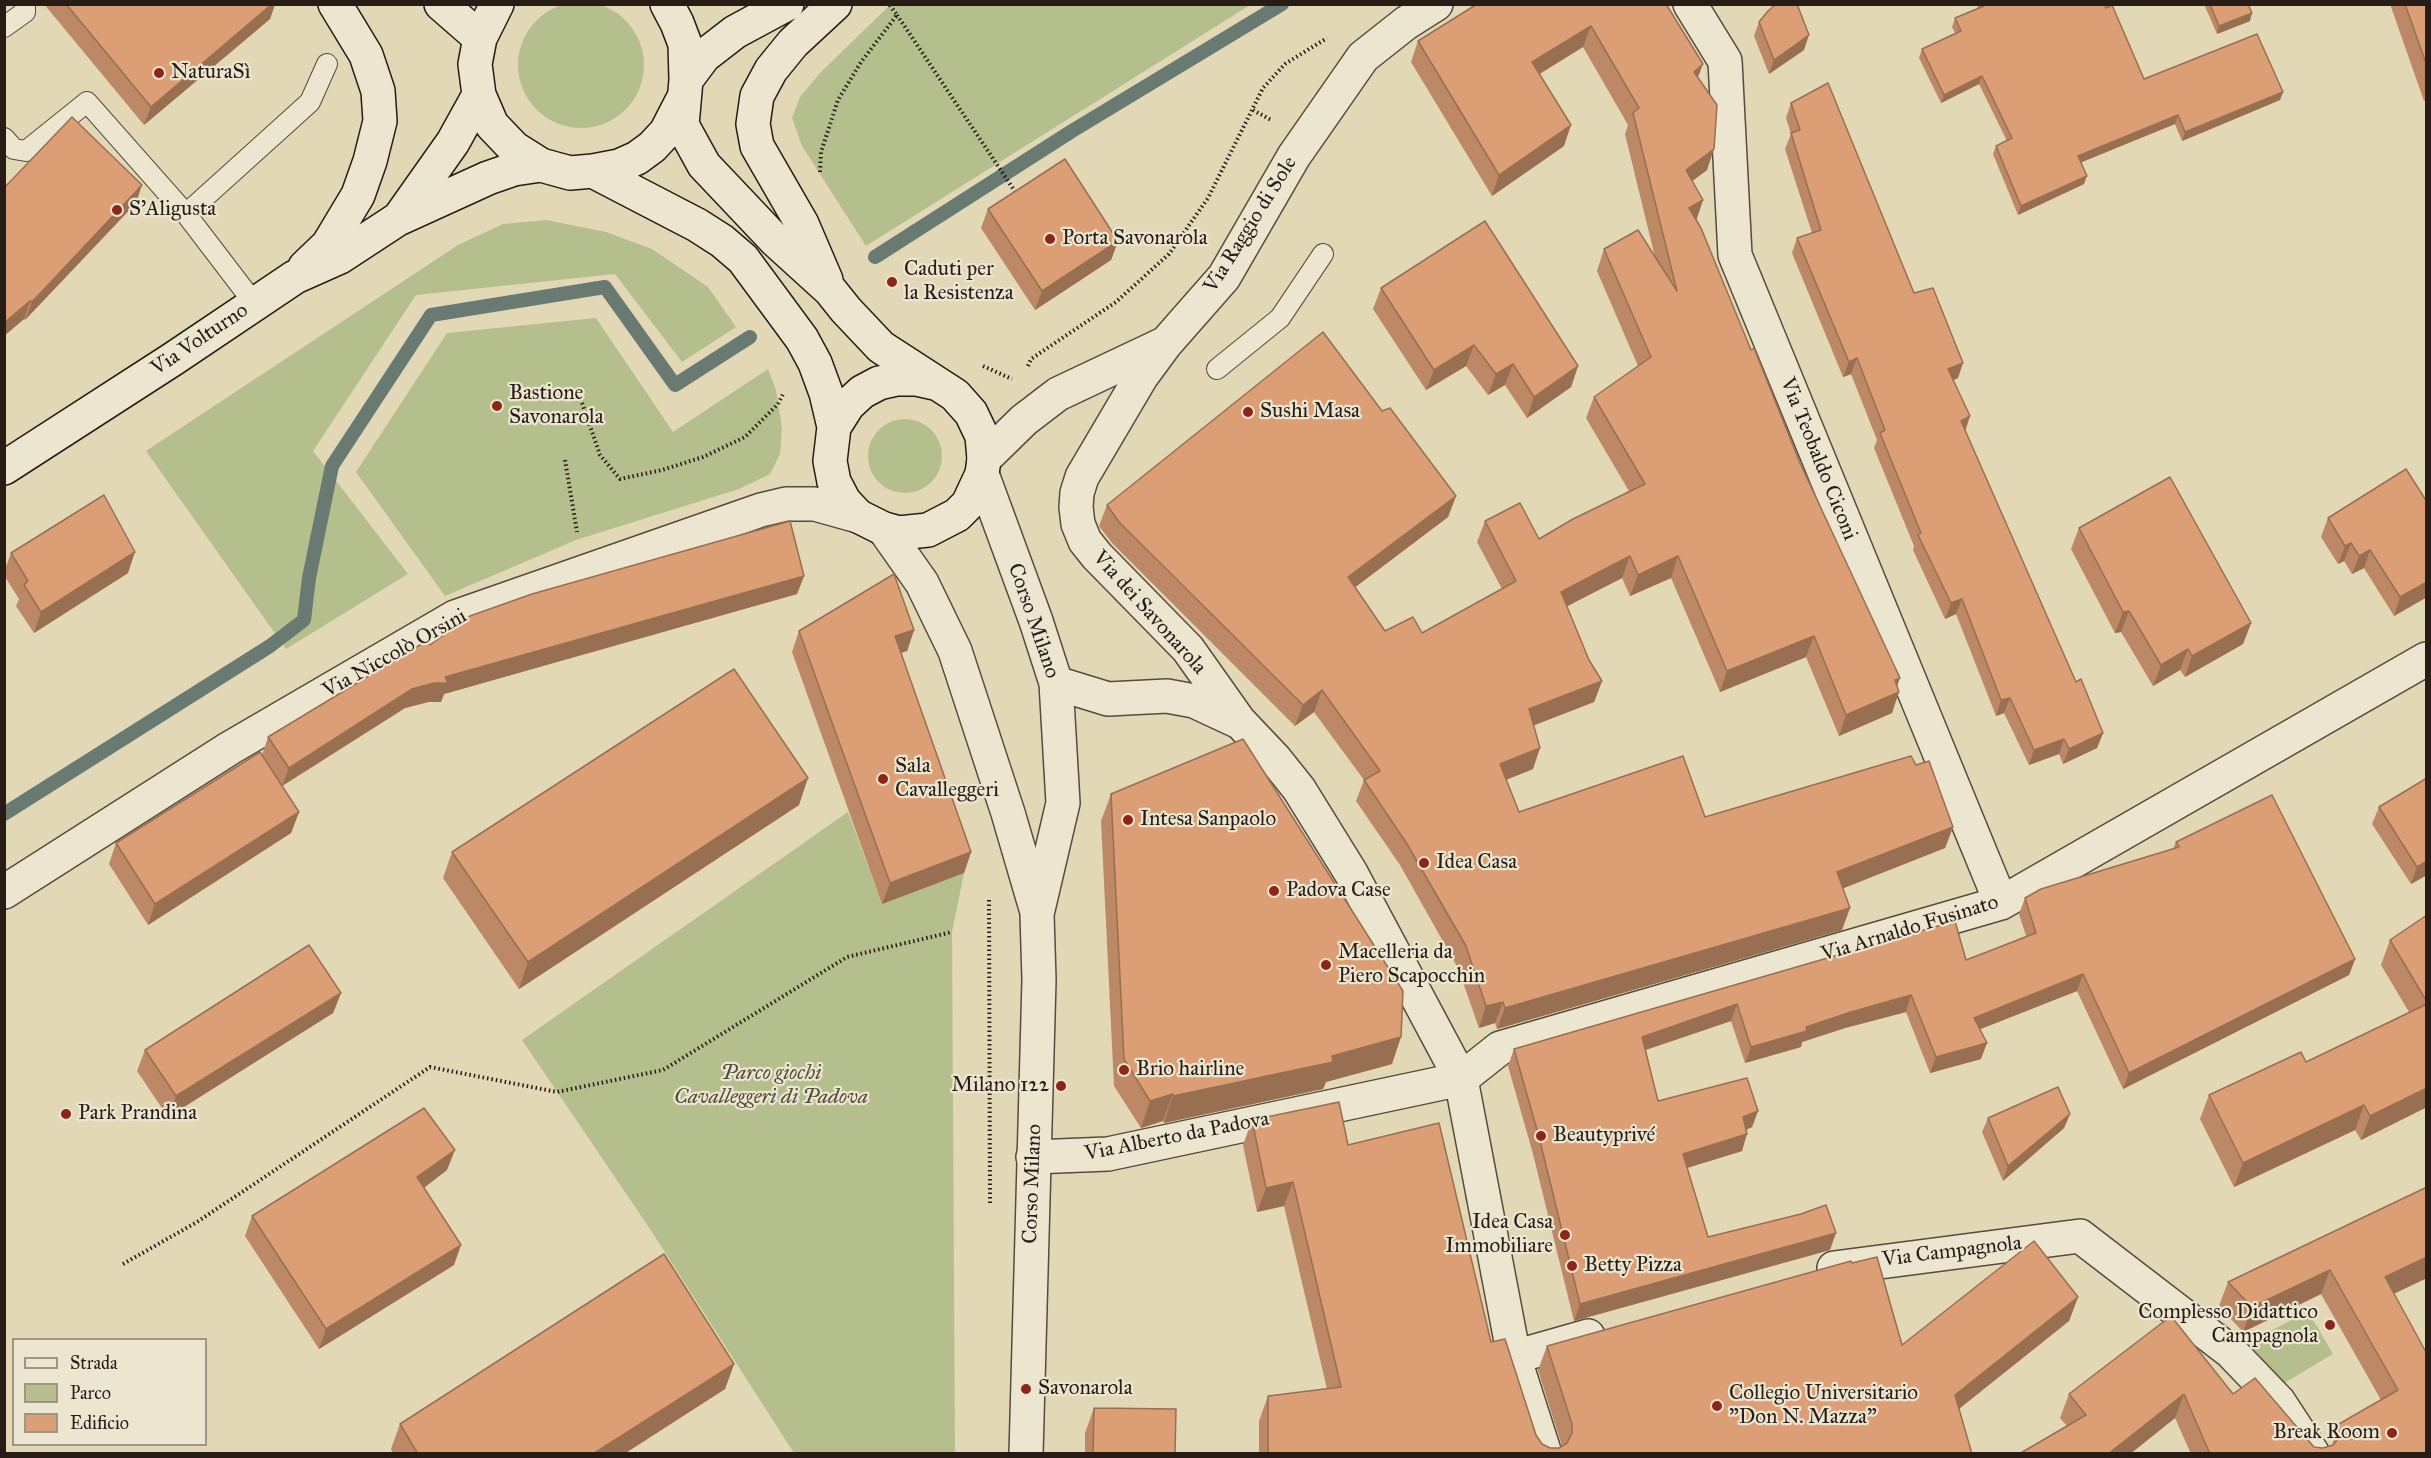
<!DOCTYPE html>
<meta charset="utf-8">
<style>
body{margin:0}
#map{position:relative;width:2431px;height:1458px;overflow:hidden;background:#e2d8b6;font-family:"IM FELL Great Primer",serif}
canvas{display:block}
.frame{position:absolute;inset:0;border:6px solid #281c17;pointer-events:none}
.legend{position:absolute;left:12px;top:1338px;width:195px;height:108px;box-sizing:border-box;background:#ece6d0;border:2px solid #9e9586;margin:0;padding:8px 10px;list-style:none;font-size:18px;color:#281c17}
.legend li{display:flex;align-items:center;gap:12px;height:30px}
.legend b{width:30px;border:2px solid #9e9586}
</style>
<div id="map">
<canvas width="2431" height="1458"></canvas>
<div class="frame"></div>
<ul class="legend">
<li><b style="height:8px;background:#ece6d0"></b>Strada</li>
<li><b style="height:16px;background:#b4bf8d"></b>Parco</li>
<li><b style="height:16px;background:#db9e75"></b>Edificio</li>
</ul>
</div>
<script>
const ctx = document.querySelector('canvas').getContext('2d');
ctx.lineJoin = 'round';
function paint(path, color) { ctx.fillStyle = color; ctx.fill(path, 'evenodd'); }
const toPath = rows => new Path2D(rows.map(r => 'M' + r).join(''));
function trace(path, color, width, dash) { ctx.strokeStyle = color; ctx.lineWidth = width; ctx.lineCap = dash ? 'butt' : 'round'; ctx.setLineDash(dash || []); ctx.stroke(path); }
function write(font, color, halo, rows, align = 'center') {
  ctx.font = font + ' "IM FELL Great Primer",serif'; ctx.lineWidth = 4.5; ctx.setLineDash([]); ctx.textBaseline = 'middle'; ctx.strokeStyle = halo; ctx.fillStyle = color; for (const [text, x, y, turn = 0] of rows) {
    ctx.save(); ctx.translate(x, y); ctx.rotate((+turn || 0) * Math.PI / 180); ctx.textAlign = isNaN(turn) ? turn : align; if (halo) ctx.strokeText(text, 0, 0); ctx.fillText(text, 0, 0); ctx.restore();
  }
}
const green = toPath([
 '518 65a63 63 0 1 1 126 0a63 63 0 1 1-126 0Z',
 [890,5,890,4,1250,5,866,246,802,146,792,118,800,97,820,73],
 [546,220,606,232,652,249,708,287,736,327,682,362,615,274,416,295,313,451,408,574,286,649,146,451,458,245,503,224],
 [596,318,673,432,768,369,776,390,782,428,780,454,770,474,739,489,576,540,445,596,356,472,447,333],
 '868 456a37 37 0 1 1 74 0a37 37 0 1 1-74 0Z',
 [848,812,882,904,964,873,952,932,955,1453,794,1453,650,1229,522,1040],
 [2308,1311,2333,1354,2281,1385,2248,1343]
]);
const stream = toPath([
 [875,257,1072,131,1282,4],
 [4,814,270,646,304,620,309,578,332,466,431,315,605,287,675,385,750,337]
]);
const path = toPath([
 [897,15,1016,193],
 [1253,110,1271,120],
 [820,172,821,152,838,100,861,62,897,15,889,4],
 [983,366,1012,379],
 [1028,366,1031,359,1116,302,1169,254,1208,198,1263,88,1285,64,1327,38],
 [582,403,600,455,620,479,662,470,703,457,745,437,778,404,784,392],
 [565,460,577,532],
 [989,900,990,1204],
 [123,1264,197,1222,430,1067,557,1092,663,1070,847,957,952,932]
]);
const service = toPath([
 [4,27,25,12,25,4],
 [4,138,14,149,26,151,87,102,186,214,254,303],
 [186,214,310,102,327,64],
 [1217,369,1280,318,1323,254]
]);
const minor = toPath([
 [1690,4,1725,61,1735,255,2001,903],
 [1166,343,1141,377,1082,477,1077,493,1076,507,1078,524,1085,541,1097,556,1188,649,1239,721,1275,759,1299,789,1351,873,1461,1079,1514,1357,1545,1454],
 [984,459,1024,420,1058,394,1166,343,1224,277,1294,156,1363,57,1406,23,1436,4],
 [1056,683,1108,699,1167,696,1194,701,1237,721],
 [4,892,230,748,455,617,761,510,786,504,815,504,858,516],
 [1033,1157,1108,1154,1461,1079,1500,1048,2001,903,2426,659],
 [1834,1268,2080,1236,2231,1352,2279,1402,2313,1454],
 [1514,1357,1588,1336]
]);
const tertiary = toPath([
 [982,474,1036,621,1056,683,1063,803,1037,914,1039,980,1026,1454],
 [884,529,922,583,955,651,1008,813,1037,912]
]);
const secondary = toPath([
 [441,4,480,38],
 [497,4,480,38,475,64,479,95,492,125,514,148,541,165,570,173,593,171,619,166,637,158,652,147,666,132,683,99],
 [667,4,677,23,685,44,686,80,682,125,704,165,775,240,830,290,846,310,881,347,955,395,971,413,982,436,984,459,982,474,968,504,957,515,928,530,899,533,884,529,858,516,844,501,834,482,830,461,834,427,848,405,862,392,879,383,897,379,916,379,934,383],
 [686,80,704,56,735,32,787,4],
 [593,171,697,225,722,241,743,259,802,339,815,363,826,393,834,427],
 [400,217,453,142,479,95],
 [305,267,328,245,358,195,370,161,380,121,378,91,366,55,335,4],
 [826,280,802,224,757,146,753,124,757,96,771,70,793,43,835,4],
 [4,468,173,359,295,277,340,257,398,219,488,178,514,169,541,165]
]);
const wall = toPath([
 [44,4,275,4,270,19,144,125],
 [1666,4,1698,77,1707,170,1692,181,1703,200,1696,220,1751,350,1897,685,1892,713,1839,736,1806,657,1720,692,1671,578,1630,596,1622,578,1567,606,1589,660,1602,681,1594,702,1534,725,1533,769,1506,780,1519,812,1705,817,1953,827,1945,848,1842,888,1842,930,1497,1029,1495,1023,1479,1028,1458,968,1400,865,1356,801,1364,780,1314,712,1295,726,1112,543,1099,526,1107,505,1382,411,1456,496,1448,517,1355,587,1385,631,1422,633,1502,589,1477,542,1485,521,1539,539,1629,491,1586,418,1594,397,1638,366,1597,271,1604,249,1655,257,1625,134,1628,125,1583,47,1540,74,1564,146,1492,196,1411,62,1418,41],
 [1977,4,2105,4,2144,79,2283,92,2280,100,2182,141,2175,124,2080,162,2084,184,2018,215,1993,154,1996,146,2007,141,1979,84,1941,103,1919,58,1922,49,1955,33,1952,27,1955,18,1978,8],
 [2204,4,2248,4,2250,21,2217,34],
 [2390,4,2427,4,2427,99,2424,101],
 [1759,22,1804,50,1769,74,1754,36],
 [1791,103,1914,293,1958,378,1954,380,1965,431,2076,682,2103,733,2097,748,2063,764,2059,754,2029,765,2004,713,1996,716,1956,614,1945,619,1913,550,1914,546,1874,448,1877,440,1851,374,1843,377,1792,253,1797,238,1812,233,1785,149,1791,134,1786,118],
 [4,188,136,203,25,320,24,319,4,336],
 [988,209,1118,241,1111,260,1035,310,981,228],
 [1381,288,1578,366,1571,387,1527,418,1505,385,1488,395,1466,366,1426,390,1373,309],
 [2427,502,2427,597,2394,616,2364,568,2352,574,2344,561,2338,564,2321,537,2328,518],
 [2079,528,2251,623,2243,644,2185,677,2180,670,2153,686,2121,632,2115,633,2071,549],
 [11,553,128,573,34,633,16,606,19,599,4,575,4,572],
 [804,576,797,594,444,694,441,702,428,702,405,708,282,786,299,812,291,833,148,925,109,864,116,843,262,755,268,737,430,645],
 [914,630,907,651,901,653,971,852,964,873,882,904,792,652,799,631],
 [1111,794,1392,1064,1326,1082,1323,1089,1164,1123,1163,1121,1141,1128,1114,1086,1101,821],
 [799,805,519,989,443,878,452,852],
 [2379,807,2427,875,2411,884,2372,824],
 [2176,842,2355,959,2349,975,2123,1089,2077,991,1980,1029,1981,1059,1930,1073,1906,1012,1845,1028,1802,1042,1801,1047,1745,1063,1731,1021,1646,1050,1658,1101,1758,1111,1752,1127,1746,1130,1742,1151,1687,1168,1708,1237,1830,1250,1574,1321,1533,1154,1508,1066,1514,1049,1955,921,1966,960,2026,936,2019,914,2025,898,2173,849],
 [2427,915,2427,1107,2361,1140,2355,1130,2234,1187,2200,1119,2209,1095,2306,1062,2409,1012,2381,965,2390,940],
 [341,993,333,1013,168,1117,137,1071,145,1050],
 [2070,1114,2064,1128,2003,1181,1982,1132,1988,1118],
 [1252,1120,1348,1145,1491,1342,1536,1435,1542,1444,1550,1448,1559,1448,1562,1446,1538,1370,1547,1346,1902,1345,2078,1297,2069,1321,1959,1409,1972,1454,1259,1454,1259,1421,1268,1396,1327,1389,1284,1206,1257,1212,1243,1145],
 [447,1170,424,1188,454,1265,319,1349,245,1236,252,1216],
 [2427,1187,2427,1278,2394,1293,2427,1454,2191,1454,2175,1418,2130,1454,2019,1454,2067,1426,2060,1418,2069,1394,2233,1394,2314,1447,2323,1448,2332,1445,2339,1424,2381,1400,2321,1294,2243,1332,2219,1306,2228,1282],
 [734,1364,725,1389,624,1454,393,1454,391,1449,400,1424],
 [1094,1408,1175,1454,1085,1454,1085,1433]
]);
const shadedWall = toPath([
 [272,4,275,4,270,19,144,125,151,107],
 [2252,13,2250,21,2217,34,2219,26],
 [1591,26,1583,47,1524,83,1532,62],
 [1809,35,1804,50,1769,74,1774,60],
 [1703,64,1695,85,1694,72],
 [1982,76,1979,84,1941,103,1944,95],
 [2283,92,2280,100,2182,141,2185,132],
 [2178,115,2175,124,2075,165,2078,156],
 [1571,125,1564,146,1492,196,1499,175],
 [1714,149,1707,170,1679,191,1686,170],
 [2087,176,2084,184,2018,215,2021,206],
 [142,185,136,203,25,320,32,302],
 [1703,200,1696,221,1689,208],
 [1118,241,1111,260,1035,310,1042,291],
 [30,301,24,319,4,336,4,323],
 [1474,345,1466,366,1426,390,1434,370],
 [1857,358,1851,374,1843,377,1849,362],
 [1963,363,1958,378,1943,384,1948,369],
 [1513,364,1505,385,1488,395,1496,374],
 [1578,366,1571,387,1527,418,1534,397],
 [1970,416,1965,432,1961,421],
 [1456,496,1448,517,1341,598,1348,577],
 [2351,543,2344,561,2338,564,2345,546],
 [2370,550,2364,568,2352,574,2359,556],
 [135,552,128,573,34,633,41,612],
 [1630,556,1622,578,1554,613,1561,592],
 [1678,556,1671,578,1630,596,1638,575],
 [804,576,797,594,444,694,441,702,428,702,405,708,282,786,289,768,412,689,445,677],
 [2427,582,2427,597,2394,616,2400,597],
 [1962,599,1956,614,1945,619,1951,603],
 [2129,611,2121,632,2115,633,2123,612],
 [2251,623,2243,644,2185,677,2192,656],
 [914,630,907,651,887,657,895,636],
 [1814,636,1806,657,1720,692,1727,671],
 [2188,649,2180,670,2153,686,2161,665],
 [1900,678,1894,694,1899,692,1892,713,1839,736,1846,715,1895,680],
 [1602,681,1594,702,1522,730,1529,709],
 [1322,690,1314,712,1295,726,1303,705],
 [2010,698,2004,713,1996,716,2001,700],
 [2103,733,2097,748,2063,764,2069,749],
 [2064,739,2059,754,2029,765,2034,750],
 [1540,748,1533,769,1493,785,1500,764],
 [808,778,799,805,519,989,528,962],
 [299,812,291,833,148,925,155,904],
 [1953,827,1945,848,1829,894,1837,872],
 [971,852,964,873,882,904,890,883],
 [2427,861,2427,875,2411,884,2417,867],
 [1850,908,1842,930,1497,1029,1505,1008],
 [2355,959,2349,975,2123,1089,2129,1073],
 [2083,974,2077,991,1968,1034,1974,1018],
 [341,993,333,1013,168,1117,176,1096],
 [1911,995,1906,1012,1845,1028,1802,1042,1801,1047,1745,1063,1751,1047,1851,1012],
 [1503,1002,1495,1023,1479,1028,1486,1006],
 [1737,1004,1731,1021,1636,1053,1642,1037],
 [1401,1037,1392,1064,1326,1082,1323,1089,1164,1123,1173,1096,1332,1056],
 [1987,1043,1981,1059,1930,1073,1936,1057],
 [2427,1088,2427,1107,2361,1140,2370,1116],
 [1173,1094,1163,1121,1141,1128,1150,1101],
 [2364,1105,2355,1130,2234,1187,2243,1163],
 [1758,1111,1752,1127,1737,1133,1743,1117],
 [2070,1114,2064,1128,2003,1181,2008,1166],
 [1747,1134,1742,1151,1677,1171,1683,1154],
 [455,1150,447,1170,410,1198,417,1177],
 [1293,1182,1284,1206,1257,1212,1266,1188],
 [1836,1233,1830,1250,1574,1321,1580,1304],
 [461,1245,454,1265,319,1349,326,1329],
 [2427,1257,2427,1278,2377,1302,2385,1277],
 [2330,1270,2321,1294,2243,1332,2252,1307],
 [2078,1297,2069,1321,1946,1419,1955,1395],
 [734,1364,725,1389,624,1454,593,1454],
 [2184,1394,2175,1418,2130,1454,2108,1454]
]);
const building = toPath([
 [66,4,272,4,151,107,66,4],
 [1477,4,1666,4,1703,64,1694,72,1717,105,1714,149,1686,170,1703,200,1689,208,1701,228,1751,350,1754,348,1800,463,1900,678,1895,680,1899,692,1846,715,1814,636,1727,671,1678,556,1638,575,1630,556,1561,592,1589,660,1602,681,1529,709,1540,748,1500,764,1519,812,1683,756,1705,817,1911,756,1916,765,1929,761,1953,827,1837,872,1850,908,1505,1008,1503,1002,1486,1006,1466,946,1407,844,1364,780,1380,771,1322,690,1303,705,1119,522,1107,505,1323,332,1382,411,1390,408,1456,496,1348,577,1385,631,1413,617,1422,633,1516,581,1485,521,1520,503,1539,539,1573,519,1645,484,1594,397,1651,357,1604,249,1638,230,1677,291,1633,113,1639,108,1591,26,1532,62,1571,125,1499,175,1418,41,1477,4],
 [1776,4,1797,4,1809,35,1774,60,1759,22,1768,11,1776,4],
 [1984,4,2105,4,2106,8,2112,5,2144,79,2257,34,2283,92,2185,132,2178,115,2078,156,2087,176,2021,206,1996,146,2012,138,1982,76,1944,95,1922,49,1961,31,1955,18,1984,6,1984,4],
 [2210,4,2248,4,2252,13,2219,26,2210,4],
 [2405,4,2427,4,2427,66,2405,4],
 [1828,83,1914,293,1933,288,1963,363,1948,369,1970,416,1961,421,2076,682,2081,679,2103,733,2069,749,2064,739,2034,750,2010,698,2001,700,1962,599,1951,603,1918,535,1921,533,1880,433,1885,430,1857,358,1849,362,1797,238,1821,230,1791,133,1800,130,1791,103,1828,83],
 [72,117,142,185,32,302,30,301,4,323,4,188,72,117],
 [1065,159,1118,241,1042,291,988,209,1065,159],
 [1485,221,1578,366,1534,397,1513,364,1496,374,1474,345,1434,370,1381,288,1485,221],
 [2406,469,2427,502,2427,582,2400,597,2370,550,2359,556,2351,543,2345,546,2328,518,2406,469],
 [2170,477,2251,623,2192,656,2188,649,2161,665,2129,611,2123,612,2079,528,2170,477],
 [104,495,135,552,41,612,24,585,28,581,11,553,104,495],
 [790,521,804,576,445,677,448,683,434,683,412,689,289,768,268,737,428,640,430,645,470,616,532,594,790,521],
 [894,574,914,630,895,636,971,852,890,883,799,631,894,574],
 [734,669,808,778,528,962,452,852,734,669],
 [1243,739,1403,991,1401,1037,1332,1056,1333,1062,1173,1096,1173,1094,1150,1101,1124,1059,1111,794,1243,739],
 [260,752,299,812,155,904,116,843,260,752],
 [2427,778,2427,861,2417,867,2379,807,2427,778],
 [2272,795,2355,959,2129,1073,2083,974,1974,1018,1987,1043,1936,1057,1911,995,1851,1012,1806,1027,1807,1031,1751,1047,1737,1004,1642,1037,1658,1101,1747,1078,1758,1111,1743,1117,1747,1134,1683,1154,1708,1237,1801,1214,1826,1205,1836,1233,1580,1304,1539,1137,1514,1049,1955,921,1966,960,2036,933,2025,898,2041,889,2179,847,2176,842,2272,795],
 [2427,915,2427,1002,2390,940,2427,915],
 [309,945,341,993,176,1096,145,1050,309,945],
 [2427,1004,2427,1088,2370,1116,2364,1105,2243,1163,2209,1095,2301,1052,2306,1062,2427,1004],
 [2058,1087,2070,1114,2008,1166,1988,1118,2058,1087],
 [1339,1102,1348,1145,1439,1123,1491,1342,1505,1339,1536,1435,1542,1444,1550,1448,1559,1448,1567,1443,1572,1433,1572,1424,1547,1346,1851,1261,1852,1263,1877,1257,1902,1345,2034,1241,2078,1297,1955,1395,1972,1454,1268,1454,1268,1396,1341,1387,1293,1182,1266,1188,1252,1120,1339,1102],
 [424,1108,455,1150,417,1177,461,1245,326,1329,252,1216,424,1108],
 [2427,1187,2427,1257,2385,1277,2427,1354,2427,1454,2210,1454,2184,1394,2108,1454,2019,1454,2086,1415,2069,1394,2171,1316,2233,1394,2255,1378,2314,1447,2323,1448,2333,1445,2339,1438,2339,1424,2398,1390,2330,1270,2252,1307,2228,1282,2427,1187],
 [664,1254,734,1364,593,1454,418,1454,400,1424,664,1254],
 [1094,1408,1176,1409,1175,1454,1093,1454,1094,1408]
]);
const markers = [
 [159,73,6,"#8f2418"],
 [117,210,6,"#8f2418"],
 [1050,239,6,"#8f2418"],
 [892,282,6,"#8f2418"],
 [497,406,6,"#8f2418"],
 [1248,412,6,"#8f2418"],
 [883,779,6,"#8f2418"],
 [1128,820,6,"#8f2418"],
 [1424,863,6,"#8f2418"],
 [1274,891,6,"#8f2418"],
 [1326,965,6,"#8f2418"],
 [1124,1070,6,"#8f2418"],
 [1061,1086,6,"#8f2418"],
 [66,1114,6,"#8f2418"],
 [1541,1136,6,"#8f2418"],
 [1565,1235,6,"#8f2418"],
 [1572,1266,6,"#8f2418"],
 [2330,1325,6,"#8f2418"],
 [1026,1389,6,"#8f2418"],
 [1717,1406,6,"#8f2418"],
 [2392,1433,6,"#8f2418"]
];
const poiNames = [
 ["NaturaSì",171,73],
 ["S'Aligusta",129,210],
 ["Porta Savonarola",1062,239],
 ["Caduti per",904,270],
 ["la Resistenza",904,294],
 ["Bastione",509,394],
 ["Savonarola",509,418],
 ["Sushi Masa",1260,412],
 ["Sala",895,767],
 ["Cavalleggeri",895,791],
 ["Intesa Sanpaolo",1140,820],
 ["Idea Casa",1436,863],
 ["Padova Case",1286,891],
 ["Macelleria da",1338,953],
 ["Piero Scapocchin",1338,977],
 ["Brio hairline",1136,1070],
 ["Milano 122",1049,1086,"right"],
 ["Park Prandina",78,1114],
 ["Beautyprivé",1553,1136],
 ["Idea Casa",1553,1223,"right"],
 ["Immobiliare",1553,1247,"right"],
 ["Betty Pizza",1584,1266],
 ["Complesso Didattico",2318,1313,"right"],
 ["Campagnola",2318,1337,"right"],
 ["Savonarola",1038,1389],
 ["Collegio Universitario",1729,1394],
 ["\"Don N. Mazza\"",1729,1418],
 ["Break Room",2380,1433,"right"]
];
const streetNames = [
 ["Via Raggio di Sole",1251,225,-58],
 ["Via Volturno",200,340,-34],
 ["Via Teobaldo Ciconi",1818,459,68],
 ["Via dei Savonarola",1149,613,48],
 ["Corso Milano",1033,621,71],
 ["Via Niccolò Orsini",395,654,-29],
 ["Via Arnaldo Fusinato",1910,929,-17],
 ["Via Alberto da Padova",1177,1137,-11],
 ["Corso Milano",1033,1184,-88],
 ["Via Campagnola",1952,1252,-7]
];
const parkNames = [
 ["Parco giochi",771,1074],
 ["Cavalleggeri di Padova",771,1098]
];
paint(green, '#b4bf8d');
trace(stream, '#697a73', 14);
trace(service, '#564b3f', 22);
trace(minor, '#564b3f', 36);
trace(tertiary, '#564b3f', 36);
trace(secondary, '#281c17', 36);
trace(path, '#281c17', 4, [1.5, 3]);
trace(service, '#ece6d0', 20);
trace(minor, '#ece6d0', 33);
trace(tertiary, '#ece6d0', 33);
trace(secondary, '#ece6d0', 33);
paint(wall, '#bc8865');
paint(shadedWall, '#996f52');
paint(building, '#db9e75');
trace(building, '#996f52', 1.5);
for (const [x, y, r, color] of markers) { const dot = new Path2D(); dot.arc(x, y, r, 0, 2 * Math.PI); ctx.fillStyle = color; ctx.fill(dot); trace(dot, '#ece6d0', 2); }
write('21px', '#281c17', '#ece6d0', poiNames, 'left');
write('21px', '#281c17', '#ece6d0', streetNames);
write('italic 21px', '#524d3a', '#ece6d0', parkNames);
</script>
